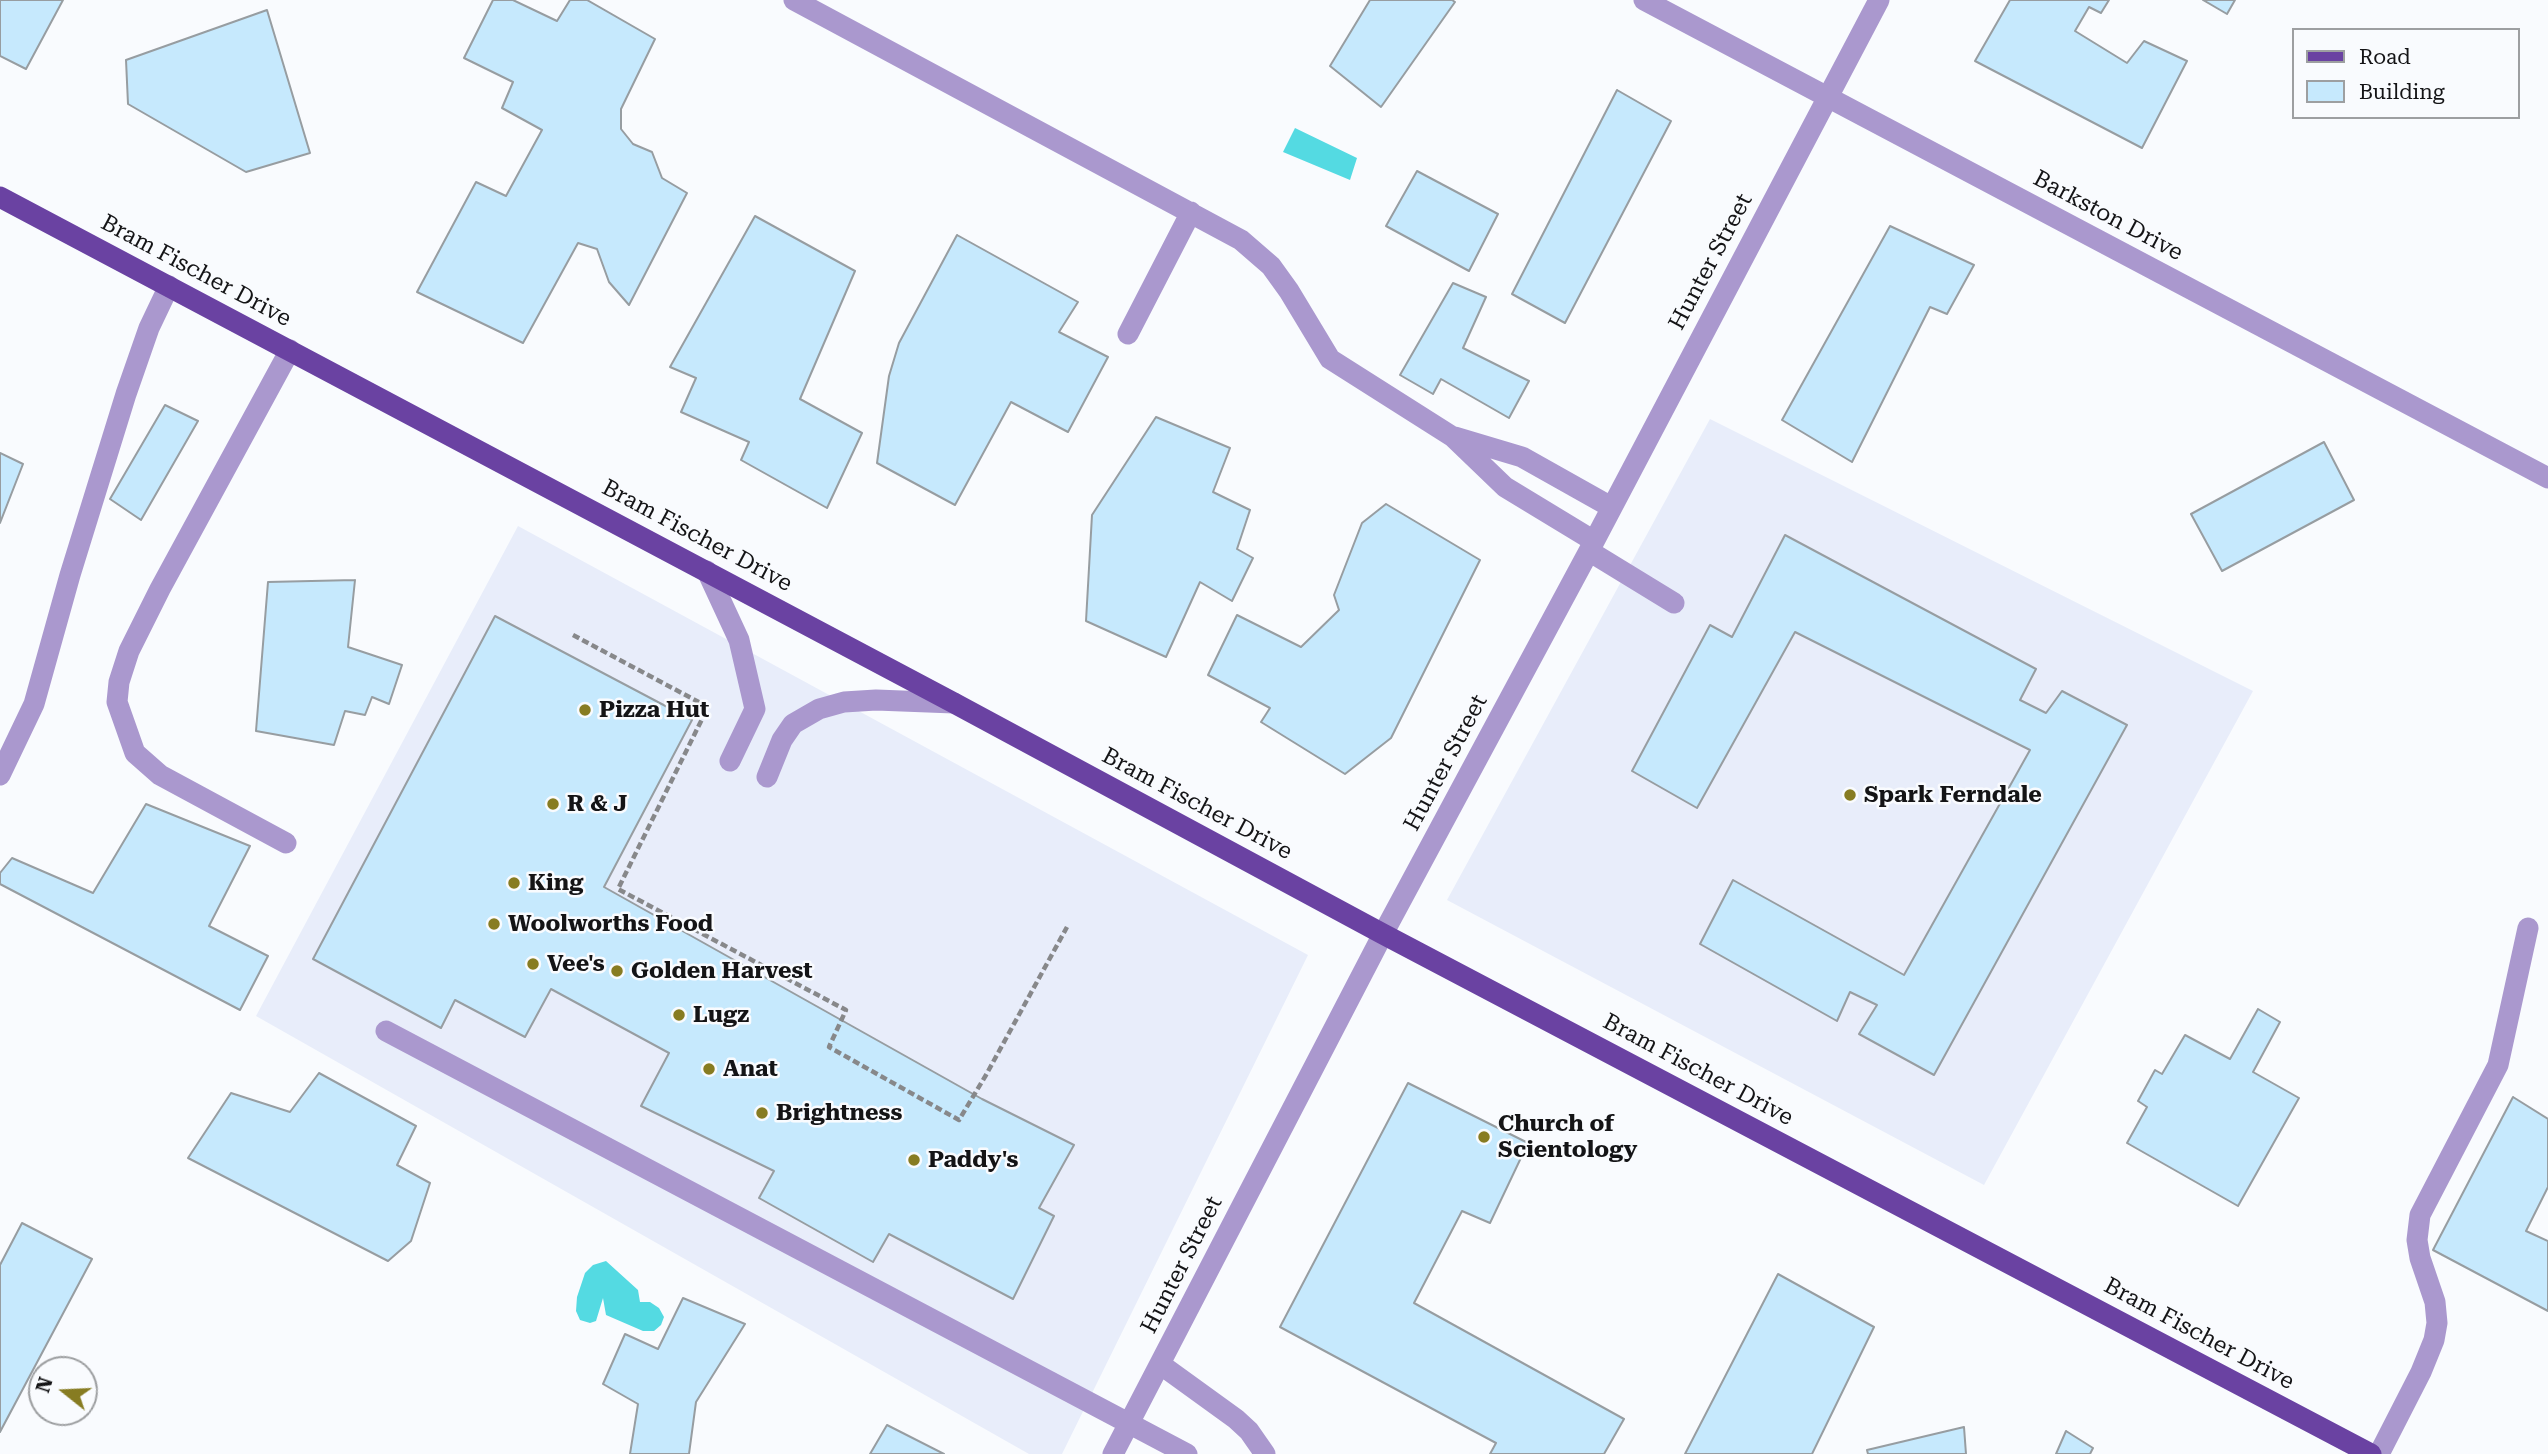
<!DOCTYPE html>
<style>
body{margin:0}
#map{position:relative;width:2548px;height:1454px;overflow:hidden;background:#f9fbfe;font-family:"Roboto Serif",serif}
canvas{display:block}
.legend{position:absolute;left:2292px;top:28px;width:228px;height:91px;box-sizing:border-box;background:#f9fbfe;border:2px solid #9d9fa1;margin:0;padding:9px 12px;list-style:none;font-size:21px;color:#141416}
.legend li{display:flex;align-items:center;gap:14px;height:35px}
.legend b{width:35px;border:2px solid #9d9fa1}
.north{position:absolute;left:28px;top:1356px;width:70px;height:70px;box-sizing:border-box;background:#f9fbfe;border:2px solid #9d9fa1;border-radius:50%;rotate:288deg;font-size:19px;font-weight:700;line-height:28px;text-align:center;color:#141416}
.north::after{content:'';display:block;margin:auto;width:24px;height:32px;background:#877c22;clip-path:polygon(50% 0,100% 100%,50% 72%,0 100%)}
</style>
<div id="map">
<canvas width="2548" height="1454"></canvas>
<ul class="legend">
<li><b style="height:9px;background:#6a42a2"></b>Road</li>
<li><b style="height:19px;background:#c6e9fd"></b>Building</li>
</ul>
<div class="north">N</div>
</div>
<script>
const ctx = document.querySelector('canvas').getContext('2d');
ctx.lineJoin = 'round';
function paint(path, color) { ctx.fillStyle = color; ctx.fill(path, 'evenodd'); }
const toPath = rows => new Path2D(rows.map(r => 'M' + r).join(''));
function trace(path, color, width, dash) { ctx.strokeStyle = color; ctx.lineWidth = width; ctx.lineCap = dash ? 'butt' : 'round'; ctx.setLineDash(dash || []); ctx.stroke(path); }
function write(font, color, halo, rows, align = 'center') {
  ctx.font = font + ' "Roboto Serif",serif'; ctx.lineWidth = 5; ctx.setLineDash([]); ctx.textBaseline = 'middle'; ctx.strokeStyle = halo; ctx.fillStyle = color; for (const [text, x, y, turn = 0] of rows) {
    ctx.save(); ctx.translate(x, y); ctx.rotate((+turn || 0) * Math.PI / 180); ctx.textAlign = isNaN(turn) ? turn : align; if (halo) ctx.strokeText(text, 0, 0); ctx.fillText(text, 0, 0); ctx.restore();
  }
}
const built = toPath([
 [1710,419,2253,691,1984,1185,1447,900],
 [518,526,1308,955,1062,1454,1029,1454,256,1016]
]);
const water = toPath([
 [1295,128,1357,158,1350,180,1283,152],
 [606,1261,638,1290,640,1302,650,1302,659,1308,664,1317,661,1325,654,1331,643,1331,606,1315,603,1298,596,1321,590,1323,580,1320,576,1311,577,1297,585,1273,593,1265]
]);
const building = toPath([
 [0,0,63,0,26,69,0,56,0,0],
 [493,0,513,0,557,21,570,0,587,0,655,39,621,109,621,129,633,144,652,152,662,178,687,193,629,305,609,282,597,249,578,243,523,343,417,292,476,182,506,196,542,130,502,108,513,82,464,58,493,0],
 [1370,0,1452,0,1455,2,1381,107,1330,66,1370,0],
 [2010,0,2109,0,2101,13,2089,7,2075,31,2127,63,2144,41,2187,61,2142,148,1975,61,2010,0],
 [2203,0,2235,0,2227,14,2203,0],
 [267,10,310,153,246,172,128,104,126,60,267,10],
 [1617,90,1671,121,1565,323,1512,294,1617,90],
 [1417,171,1498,214,1469,271,1386,226,1417,171],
 [755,216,855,271,800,399,862,433,827,508,741,460,749,442,681,412,696,378,670,367,755,216],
 [1890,226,1974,265,1947,314,1930,307,1852,462,1782,420,1890,226],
 [957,235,1078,302,1059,332,1108,357,1068,432,1011,402,955,505,877,463,889,376,899,343,957,235],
 [1453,283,1486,297,1463,348,1529,381,1509,418,1441,379,1433,394,1400,375,1453,283],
 [165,405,198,421,141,520,110,499,165,405],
 [1156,417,1230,448,1213,492,1250,510,1237,549,1253,558,1232,601,1200,582,1166,657,1086,621,1092,515,1156,417],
 [2324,442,2354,500,2222,571,2191,514,2324,442],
 [0,453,23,464,0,523,0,453],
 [1386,504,1480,560,1391,738,1345,774,1261,722,1270,708,1208,675,1237,615,1301,647,1339,610,1334,595,1362,523,1386,504],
 [1785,535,2036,669,2020,700,2046,713,2062,691,2127,725,1934,1075,1859,1034,1877,1005,1850,992,1837,1021,1700,944,1733,880,1904,975,2030,750,1795,632,1697,808,1632,771,1710,625,1732,637,1785,535],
 [355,580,348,647,402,665,389,704,372,697,365,715,345,711,334,745,256,731,268,582,355,580],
 [495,616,692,720,604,887,982,1099,1074,1145,1039,1208,1054,1216,1013,1299,889,1234,873,1262,759,1198,774,1171,641,1106,669,1053,551,989,525,1037,455,1000,441,1028,313,959,495,616],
 [146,804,250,846,209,926,268,956,240,1010,0,884,0,873,12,858,93,893,146,804],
 [2258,1009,2280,1022,2253,1072,2299,1098,2238,1206,2127,1143,2147,1107,2138,1101,2155,1070,2162,1074,2185,1035,2230,1059,2258,1009],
 [319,1073,416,1126,397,1165,430,1183,411,1241,388,1261,188,1158,231,1093,290,1112,319,1073],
 [1408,1083,1528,1143,1490,1223,1462,1211,1414,1303,1624,1419,1604,1454,1490,1454,1496,1443,1280,1327,1408,1083],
 [2513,1097,2548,1119,2548,1187,2526,1231,2548,1241,2548,1311,2433,1250,2513,1097],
 [22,1223,92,1259,0,1432,0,1265,22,1223],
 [1778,1274,1874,1327,1812,1454,1685,1454,1778,1274],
 [683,1298,745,1324,696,1402,689,1454,630,1454,638,1404,603,1384,625,1334,658,1349,683,1298],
 [887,1425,944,1454,870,1454,887,1425],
 [1964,1427,1966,1454,1868,1454,1867,1450,1964,1427],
 [2066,1431,2093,1448,2090,1454,2056,1454,2066,1431]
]);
const path = toPath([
 [573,635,708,707,618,889,846,1010,829,1047,959,1120,986,1075,1067,927]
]);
const minor = toPath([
 [794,0,1241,240,1271,266,1289,291,1330,359,1453,437,1505,487,1594,541],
 [1644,0,2548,478],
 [1128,334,1191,212],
 [1455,437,1522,457,1611,507],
 [1589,551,1674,603],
 [707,571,739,640,755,709,730,761],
 [0,775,34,704,70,575,126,394,149,328,169,286],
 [767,777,782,740,793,724,819,709,844,702,876,700,954,703],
 [286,843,160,775,135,753,117,702,119,682,129,651,160,589,290,350],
 [386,1031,1187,1454],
 [1160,1364,1236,1419,1249,1431,1265,1454],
 [1113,1454,1383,934,1589,551,1879,0],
 [2379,1454,2421,1372,2434,1340,2437,1323,2435,1302,2420,1258,2417,1240,2420,1215,2498,1065,2528,928]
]);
const major = toPath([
 [0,197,954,703,1383,934,2371,1454]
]);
const markers = [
 [585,710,7,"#877c22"],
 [1850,795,7,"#877c22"],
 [553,804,7,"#877c22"],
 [514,883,7,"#877c22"],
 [494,924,7,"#877c22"],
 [533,964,7,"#877c22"],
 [617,971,7,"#877c22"],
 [679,1015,7,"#877c22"],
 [709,1069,7,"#877c22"],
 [762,1113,7,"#877c22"],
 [1484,1137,7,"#877c22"],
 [914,1160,7,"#877c22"]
];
const streetNames = [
 ["Barkston Drive",2108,216,28],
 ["Hunter Street",1711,262,-62],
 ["Bram Fischer Drive",196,271,28],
 ["Bram Fischer Drive",697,536,28],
 ["Hunter Street",1446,763,-62],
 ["Bram Fischer Drive",1197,804,28],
 ["Bram Fischer Drive",1698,1070,28],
 ["Hunter Street",1182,1265,-63],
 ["Bram Fischer Drive",2199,1334,28]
];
const poiNames = [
 ["Pizza Hut",599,710],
 ["Spark Ferndale",1864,795],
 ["R & J",567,804],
 ["King",528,883],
 ["Woolworths Food",508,924],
 ["Vee's",547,964],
 ["Golden Harvest",631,971],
 ["Lugz",693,1015],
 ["Anat",723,1069],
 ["Brightness",776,1113],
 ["Church of",1498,1124],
 ["Scientology",1498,1150],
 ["Paddy's",928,1160]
];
paint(built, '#e8edfa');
paint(water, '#54dae2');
paint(building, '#c6e9fd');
trace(building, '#979da1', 2);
trace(path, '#87888a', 4.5, [7, 3.5]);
trace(minor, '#aa98ce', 21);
trace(major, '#6a42a2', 21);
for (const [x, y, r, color] of markers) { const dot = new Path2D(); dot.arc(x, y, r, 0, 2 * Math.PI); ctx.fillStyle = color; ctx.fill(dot); trace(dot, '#f9fbfe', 2.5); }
write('23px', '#141416', '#f9fbfe', streetNames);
write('bold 23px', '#141416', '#f9fbfe', poiNames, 'left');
</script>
